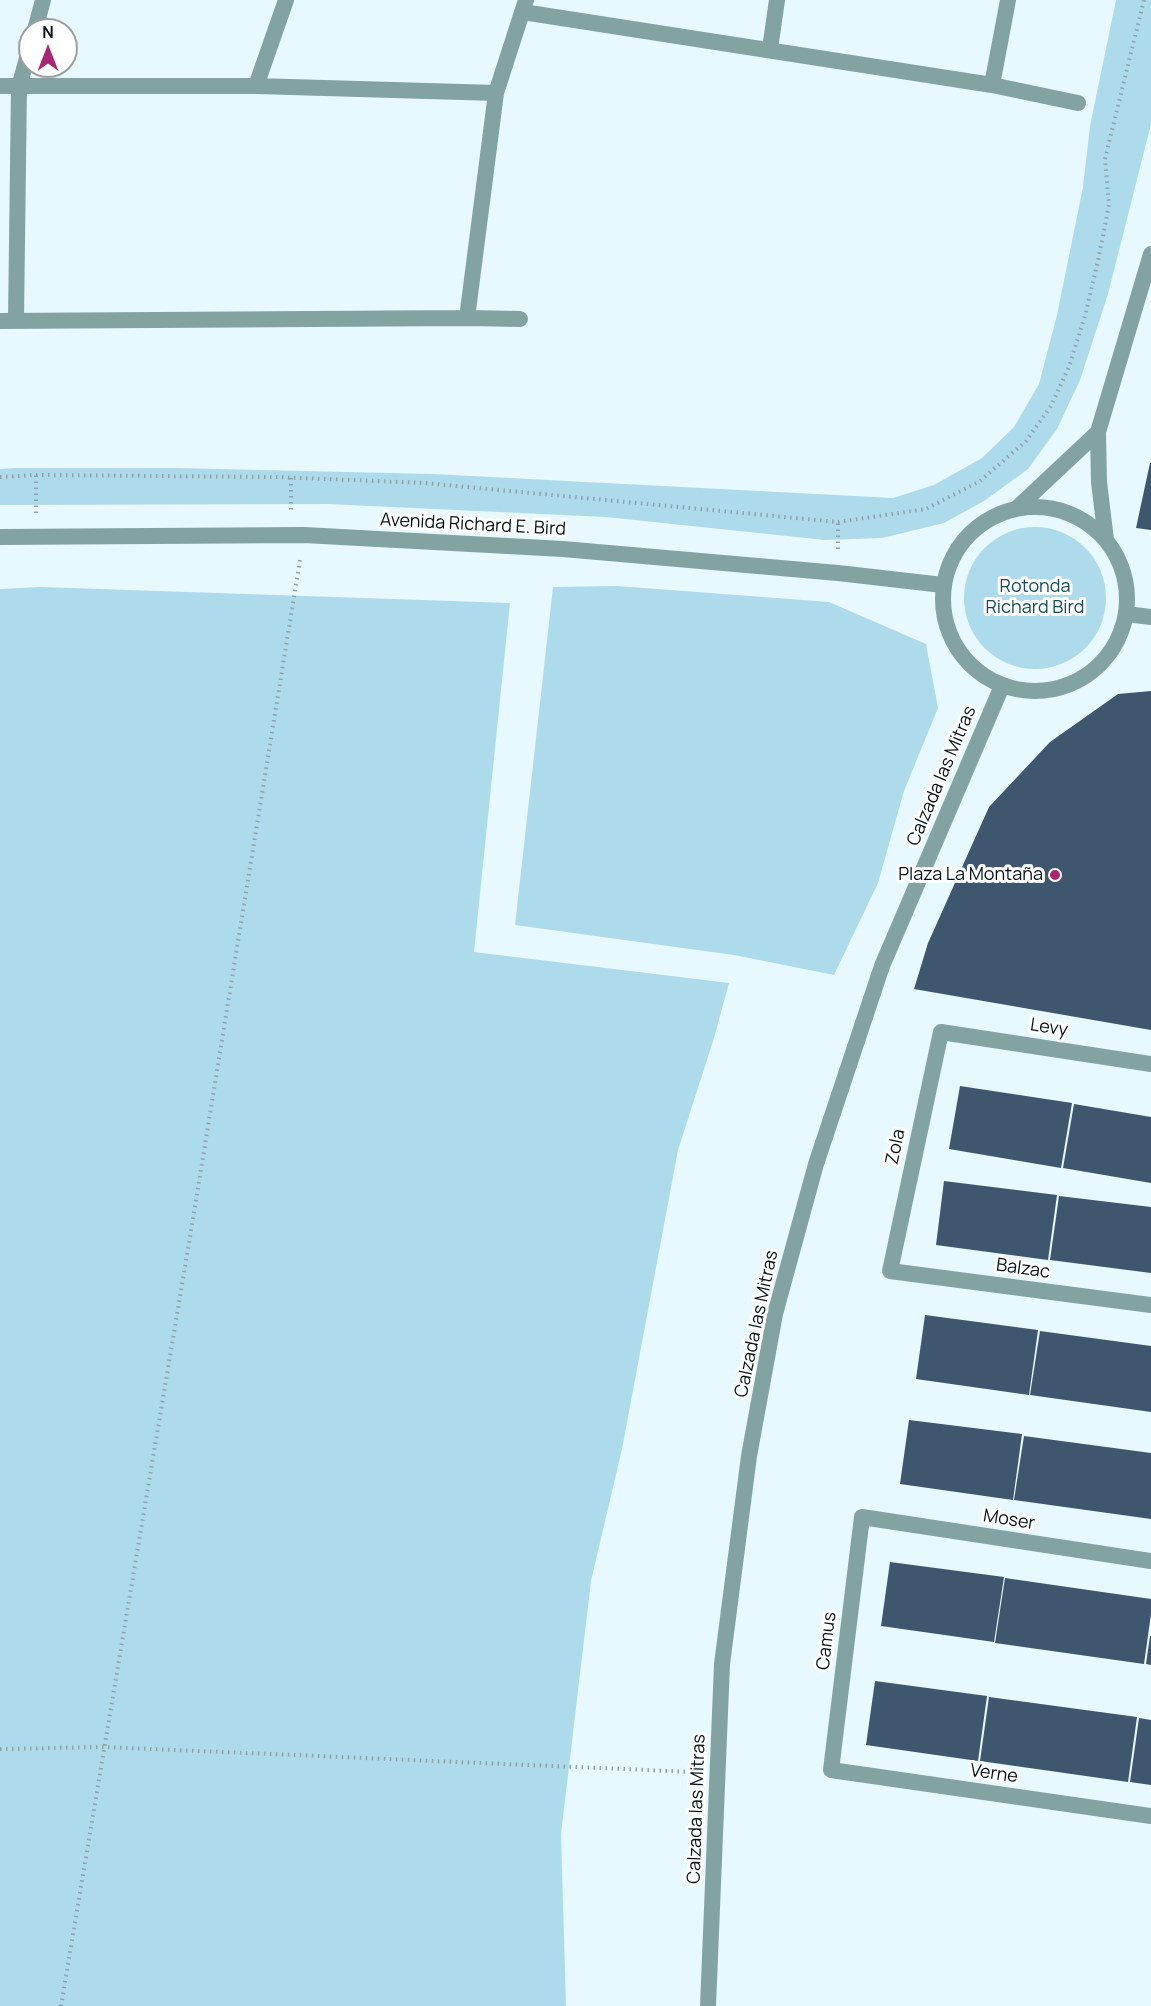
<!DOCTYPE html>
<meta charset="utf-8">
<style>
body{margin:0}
#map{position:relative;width:1151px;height:2006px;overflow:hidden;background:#e7f8fe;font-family:Manrope,sans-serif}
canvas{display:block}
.north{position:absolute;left:18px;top:18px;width:60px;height:60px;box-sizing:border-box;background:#fff;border:2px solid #9aa0a2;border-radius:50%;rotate:0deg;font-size:16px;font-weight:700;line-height:24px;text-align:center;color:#031116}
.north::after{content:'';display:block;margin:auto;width:21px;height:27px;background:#a82673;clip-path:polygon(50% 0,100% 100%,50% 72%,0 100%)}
</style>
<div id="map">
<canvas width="1151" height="2006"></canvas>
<div class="north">N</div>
</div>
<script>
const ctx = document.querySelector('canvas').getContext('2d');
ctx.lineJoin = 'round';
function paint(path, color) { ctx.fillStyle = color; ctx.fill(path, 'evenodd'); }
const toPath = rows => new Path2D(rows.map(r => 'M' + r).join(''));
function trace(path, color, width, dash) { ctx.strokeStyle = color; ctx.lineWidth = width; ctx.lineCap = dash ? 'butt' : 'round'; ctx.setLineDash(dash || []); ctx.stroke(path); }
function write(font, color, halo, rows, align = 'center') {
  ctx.font = font + ' Manrope,sans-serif'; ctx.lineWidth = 6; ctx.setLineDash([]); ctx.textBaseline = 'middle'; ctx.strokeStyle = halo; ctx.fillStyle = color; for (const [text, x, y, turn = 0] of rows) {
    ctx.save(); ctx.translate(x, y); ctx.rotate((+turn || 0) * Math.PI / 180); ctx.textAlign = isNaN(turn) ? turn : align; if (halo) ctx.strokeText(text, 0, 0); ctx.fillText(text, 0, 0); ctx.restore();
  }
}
const green = toPath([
 [1116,0,1151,0,1151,124,1108,294,1080,380,1057,429,1028,469,984,501,944,523,882,538,825,540,606,517,328,504,0,505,0,469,16,468,176,468,433,474,893,498,934,485,982,458,1014,427,1039,384,1057,315,1083,187,1090,126],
 '964 598a71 71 0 1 1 142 0a71 71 0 1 1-142 0Z',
 [617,586,829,602,926,644,938,708,904,791,878,883,834,975,734,955,515,925,553,587],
 [41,587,510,603,474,952,729,983,714,1038,678,1150,622,1449,591,1581,561,1834,566,2006,0,2006,0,589]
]);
const building = toPath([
 [1150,463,1151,463,1151,530,1136,528],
 [1151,691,1151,1030,914,989,928,943,989,807,1050,742,1118,694],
 [960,1086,1072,1103,1061,1168,949,1149],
 [1074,1104,1151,1117,1151,1183,1063,1168],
 [944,1181,1057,1195,1048,1260,936,1245],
 [1059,1196,1151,1207,1151,1273,1050,1260],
 [925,1315,1038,1330,1029,1395,916,1379],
 [1040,1331,1151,1346,1151,1412,1030,1395],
 [909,1420,1022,1434,1013,1500,900,1484],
 [1024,1436,1151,1453,1151,1519,1014,1500],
 [890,1562,1004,1577,994,1642,881,1626],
 [1005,1578,1151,1599,1151,1614,1144,1664,995,1643],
 [1150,1636,1151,1636,1151,1665,1146,1664],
 [875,1681,987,1696,978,1761,866,1745],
 [989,1697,1137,1717,1128,1782,980,1761],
 [1139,1718,1151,1720,1151,1785,1130,1782]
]);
const path = toPath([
 [0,477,36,475,277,477,425,483,838,522,926,509,980,481,1026,441,1051,406,1069,367,1086,312,1099,256,1109,205,1105,159,1144,0],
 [291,478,291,513],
 [36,513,36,475],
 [838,549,838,522],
 [0,1749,105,1747,693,1772],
 [61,2006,190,1237,300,560]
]);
const minor = toPath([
 [523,12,992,85,1078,103],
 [35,30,43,0],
 [770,49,777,0],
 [992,85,1008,0],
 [0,86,256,86,496,93],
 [256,86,286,0],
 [467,318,496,93,526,0],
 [16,320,19,87,30,47],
 [0,321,467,318,520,319],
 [1127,614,1151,617],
 [1151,1064,941,1032,890,1271,1151,1305],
 [1151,1561,862,1517,831,1770,1151,1816],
 [708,2006,722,1664,749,1456,775,1314,816,1164,882,966,1002,686]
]);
const tertiary = toPath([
 '943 599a92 92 0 1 1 184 0a92 92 0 1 1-184 0Z',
 [1017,508,1098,432],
 [0,537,304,535,563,549,838,573,943,585],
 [1106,540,1099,482,1098,432,1151,254]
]);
const markers = [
 [1055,875,6,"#a82673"]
];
const streetNames = [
 ["Avenida Richard E. Bird",473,525,3],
 ["Calzada las Mitras",942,776,-67],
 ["Levy",1049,1028,9],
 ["Zola",896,1147,-78],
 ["Balzac",1023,1269,8],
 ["Calzada las Mitras",757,1324,-78],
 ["Moser",1009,1520,9],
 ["Camus",827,1641,-83],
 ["Verne",994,1774,8],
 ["Calzada las Mitras",697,1809,-88]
];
const parkNames = [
 ["Rotonda",1035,587],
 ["Richard Bird",1035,608]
];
const poiNames = [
 ["Plaza La Montaña",1043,875]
];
paint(green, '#aedbeb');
paint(building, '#3f576e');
trace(path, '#91a1a7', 4, [1.5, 4.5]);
trace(minor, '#83a3a3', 16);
trace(tertiary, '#83a3a3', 16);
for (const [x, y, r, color] of markers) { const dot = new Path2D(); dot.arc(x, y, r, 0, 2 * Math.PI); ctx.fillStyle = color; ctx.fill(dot); trace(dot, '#fff', 2); }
write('18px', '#031116', '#fff', streetNames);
write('18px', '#0f4b5c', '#fff', parkNames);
write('18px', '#031116', '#fff', poiNames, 'right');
</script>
